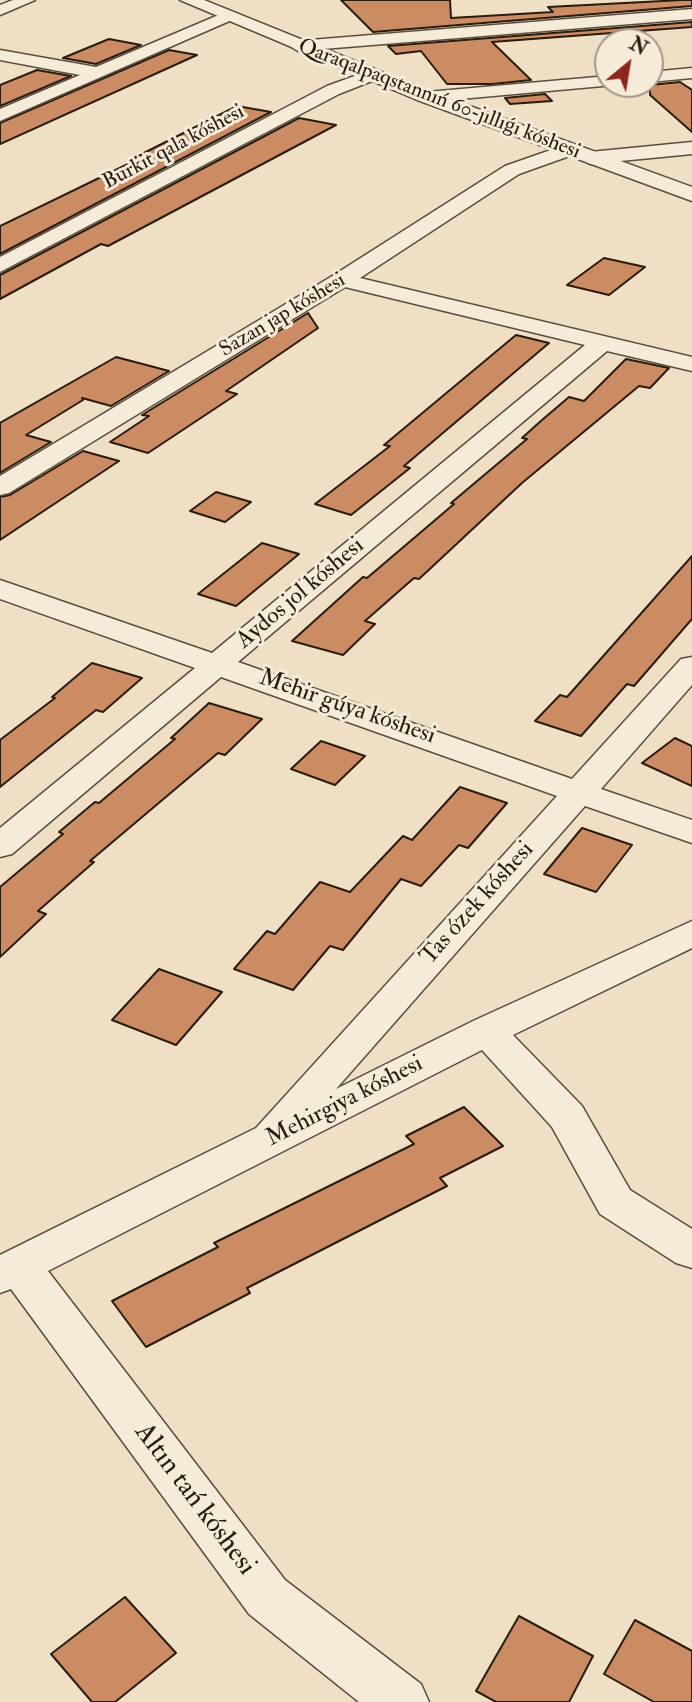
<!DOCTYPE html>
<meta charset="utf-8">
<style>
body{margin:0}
#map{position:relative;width:692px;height:1702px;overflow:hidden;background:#efe0c5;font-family:"IM FELL Double Pica",serif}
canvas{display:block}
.north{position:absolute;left:594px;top:28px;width:70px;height:70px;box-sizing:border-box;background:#f5ebd9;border:2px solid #a39888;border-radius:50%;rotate:30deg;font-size:19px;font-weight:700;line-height:28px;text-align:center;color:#291c0e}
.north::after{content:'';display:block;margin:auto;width:24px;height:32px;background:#8f2418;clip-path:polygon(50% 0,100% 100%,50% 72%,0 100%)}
</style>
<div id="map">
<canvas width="692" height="1702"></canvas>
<div class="north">N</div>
</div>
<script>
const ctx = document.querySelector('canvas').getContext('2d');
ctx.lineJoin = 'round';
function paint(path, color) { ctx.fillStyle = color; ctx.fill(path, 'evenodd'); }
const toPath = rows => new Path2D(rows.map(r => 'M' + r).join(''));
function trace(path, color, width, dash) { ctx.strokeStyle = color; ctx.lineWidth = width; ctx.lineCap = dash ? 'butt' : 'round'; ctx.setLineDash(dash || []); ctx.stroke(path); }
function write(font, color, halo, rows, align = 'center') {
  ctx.font = font + ' "IM FELL Double Pica",serif'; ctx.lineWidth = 6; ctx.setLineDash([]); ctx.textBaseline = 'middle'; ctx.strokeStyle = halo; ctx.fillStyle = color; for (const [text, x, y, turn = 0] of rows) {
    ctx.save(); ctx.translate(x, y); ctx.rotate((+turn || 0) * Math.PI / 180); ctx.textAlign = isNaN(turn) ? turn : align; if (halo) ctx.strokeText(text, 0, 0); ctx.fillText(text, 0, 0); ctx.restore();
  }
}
const building = toPath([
 [341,0,450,0,451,18,553,12,548,7,682,0,692,0,692,6,373,32,341,0],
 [692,22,692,27,492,42,531,80,493,84,447,84,421,51,396,54,388,46,692,22],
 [109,39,141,45,96,64,63,58,109,39],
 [169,50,197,55,0,144,0,123,169,50],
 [37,70,71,76,0,106,0,85,37,70],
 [680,82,692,90,692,132,650,95,650,85,680,82],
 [545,94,552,101,510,104,505,98,545,94],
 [237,106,271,112,0,254,0,226,132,162,128,161,237,106],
 [299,118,336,125,108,246,101,244,0,299,0,275,299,118],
 [604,258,645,267,609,295,567,285,604,258],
 [308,313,318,328,226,391,237,394,148,453,110,442,149,416,142,415,308,313],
 [516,335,549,343,404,466,410,468,351,515,315,504,390,446,384,445,516,335],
 [116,357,169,371,111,406,82,398,83,400,26,435,51,442,0,473,0,423,116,357],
 [626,359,669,368,650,388,639,386,522,483,419,579,414,578,365,621,375,624,343,655,292,641,363,577,367,578,454,504,451,503,527,439,522,438,542,420,569,397,584,401,626,359],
 [83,451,119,461,0,540,0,497,10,495,83,451],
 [216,492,251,502,225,522,190,511,216,492],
 [262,543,299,554,236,606,198,594,262,543],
 [692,556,692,619,634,686,627,684,581,736,535,721,560,695,567,697,692,556],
 [92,663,142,678,103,712,96,710,0,787,0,740,55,698,52,697,92,663],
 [209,703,262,719,225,755,218,753,90,861,94,862,38,911,46,914,0,957,0,887,63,834,59,832,95,802,99,803,175,739,171,738,209,703],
 [675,738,692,746,692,786,642,763,675,738],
 [321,741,365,756,335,785,291,769,321,741],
 [460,787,507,803,468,848,459,845,421,886,401,879,343,950,330,946,293,990,234,969,267,931,275,934,320,882,350,892,403,836,412,840,460,787],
 [582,828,632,845,596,892,544,874,582,828],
 [159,969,222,992,176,1045,112,1020,159,969],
 [464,1107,503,1146,440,1178,447,1186,247,1288,250,1293,146,1347,112,1301,218,1247,214,1243,414,1144,406,1136,464,1107],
 [125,1597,176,1653,115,1702,92,1702,51,1654,125,1597],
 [519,1616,593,1656,569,1702,496,1702,476,1691,519,1616],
 [635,1620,692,1651,692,1702,654,1702,604,1674,635,1620]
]);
const minor = toPath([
 [13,0,35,0,0,15,0,5,13,0],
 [692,9,692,19,298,51,290,46,298,41,692,9],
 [228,11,236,16,234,19,0,121,0,109,80,75,0,60,0,50,96,67,228,11],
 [692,68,692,78,650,82,650,72,692,68],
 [371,70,377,71,380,75,377,79,339,94,0,272,0,257,327,86,371,70],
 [608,76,608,84,614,85,427,102,418,97,427,92,608,76],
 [692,142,692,154,590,164,580,158,590,152,692,142],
 [568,144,575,146,577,150,575,154,519,174,360,278,692,357,692,371,607,351,238,662,572,779,681,659,692,657,692,685,601,789,692,820,692,843,585,806,336,1089,473,1021,692,921,692,948,513,1035,582,1106,630,1190,692,1229,692,1268,676,1263,600,1214,552,1127,482,1050,48,1271,285,1580,421,1684,429,1702,359,1702,249,1614,11,1289,0,1293,0,1255,256,1128,557,796,221,677,12,854,0,857,0,828,195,668,0,599,0,580,212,653,585,345,345,287,9,493,0,495,0,476,334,275,505,166,568,144]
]);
const tertiary = toPath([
 [180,0,204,0,434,93,692,187,692,201,420,101,180,0]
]);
const farStreetnames = [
 ["Qaraqalpaqstannıń 60-jıllıǵı kóshesi",439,100,21],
 ["Burkit qala kóshesi",174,148,-28],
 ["Sazan jap kóshesi",283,316,-31]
];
const streetNames = [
 ["Aydos jol kóshesi",301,594,-40],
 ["Mehir gúyа kóshesi",347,708,19],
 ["Tas ózek kóshesi",478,904,-48],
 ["Mehirgiya kóshesi",345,1102,-27]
];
const nearStreetnames = [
 ["Altın tań kóshesi",194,1500,53]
];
paint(building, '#cb8b63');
trace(building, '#291c0e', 2);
trace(minor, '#5a4d3c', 3);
trace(tertiary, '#5a4d3c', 3);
paint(minor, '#f5ebd9');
paint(tertiary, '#f5ebd9');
write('21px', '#291c0e', '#f5ebd9', farStreetnames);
write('24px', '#291c0e', '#f5ebd9', streetNames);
write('28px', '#291c0e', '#f5ebd9', nearStreetnames);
</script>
